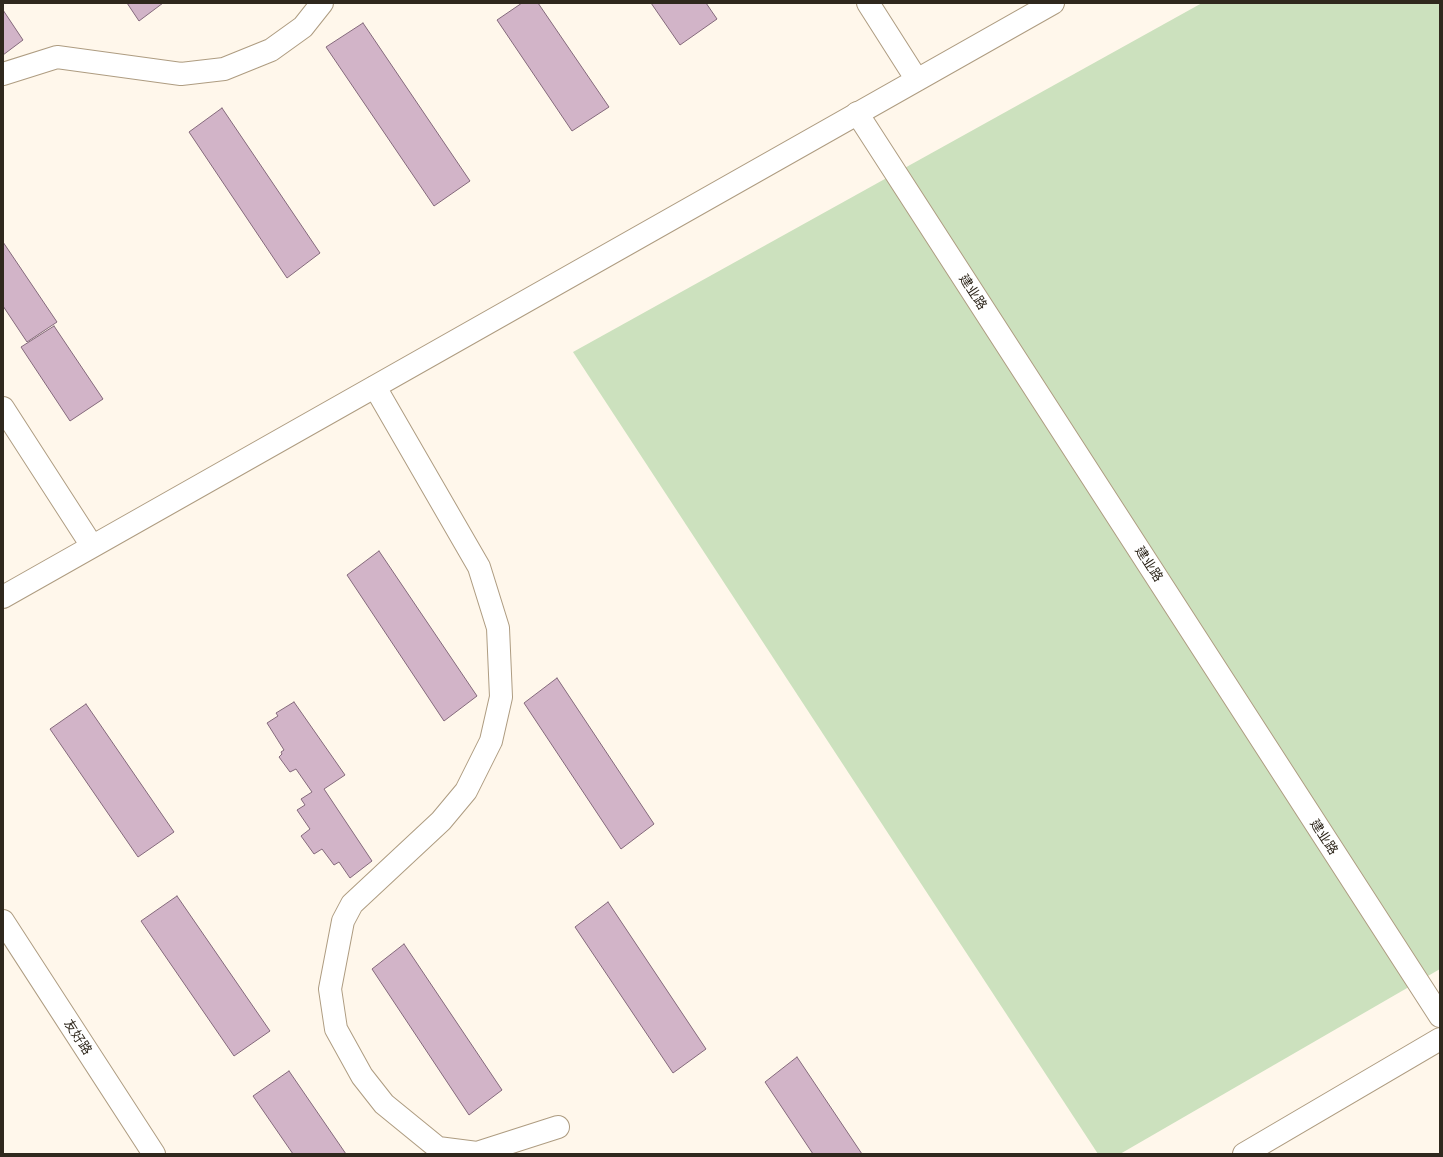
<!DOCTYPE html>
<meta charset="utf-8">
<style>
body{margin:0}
#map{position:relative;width:1443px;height:1157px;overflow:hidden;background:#fff7eb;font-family:"Exo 2",sans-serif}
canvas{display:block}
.frame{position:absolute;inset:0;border:4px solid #2f281d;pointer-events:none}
</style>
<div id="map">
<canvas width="1443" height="1157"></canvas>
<div class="frame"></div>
</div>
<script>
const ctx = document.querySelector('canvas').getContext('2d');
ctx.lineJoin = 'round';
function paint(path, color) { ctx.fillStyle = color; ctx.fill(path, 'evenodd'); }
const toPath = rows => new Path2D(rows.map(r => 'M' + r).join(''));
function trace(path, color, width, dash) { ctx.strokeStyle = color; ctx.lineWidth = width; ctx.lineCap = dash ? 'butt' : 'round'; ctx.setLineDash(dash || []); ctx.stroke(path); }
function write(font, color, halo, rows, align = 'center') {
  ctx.font = font + ' "Exo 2","Noto Sans SC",sans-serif'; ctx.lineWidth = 3; ctx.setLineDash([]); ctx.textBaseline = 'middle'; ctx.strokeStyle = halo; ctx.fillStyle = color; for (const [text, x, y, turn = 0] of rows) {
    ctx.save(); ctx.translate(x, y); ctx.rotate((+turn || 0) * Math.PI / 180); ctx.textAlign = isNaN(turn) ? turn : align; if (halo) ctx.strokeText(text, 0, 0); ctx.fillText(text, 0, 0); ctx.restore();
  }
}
const green = toPath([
 [1202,3,1440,3,1440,969,1120,1154,1098,1154,573,352]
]);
const building = toPath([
 [127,3,163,3,139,21,127,3],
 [522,3,538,3,609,107,572,131,497,20,522,3],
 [651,3,706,3,717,19,680,45,651,3],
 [3,10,23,40,3,55,3,10],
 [363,23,470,181,434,206,326,47,363,23],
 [222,108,320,253,287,278,189,132,222,108],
 [3,242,57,322,27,342,3,306,3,242],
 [54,326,103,399,70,421,21,347,54,326],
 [379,551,477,696,444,721,347,575,379,551],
 [557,678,654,824,621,849,524,703,557,678],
 [294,702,345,775,324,789,372,861,350,878,339,862,334,865,322,849,314,854,301,836,310,829,297,810,305,805,301,799,312,792,296,769,290,772,279,757,282,754,281,752,284,750,267,723,278,716,276,713,294,702],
 [86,704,174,832,138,857,50,729,86,704],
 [177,896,270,1031,234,1056,141,921,177,896],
 [608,902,706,1049,673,1073,575,927,608,902],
 [404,944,502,1090,469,1115,372,969,404,944],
 [797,1057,862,1154,813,1154,765,1082,797,1057],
 [289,1071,346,1154,293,1154,253,1096,289,1071]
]);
const minor = toPath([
 [3,74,57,57,181,74,224,69,271,50,303,27,322,3],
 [857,113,1440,1016],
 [375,387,479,567,498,628,501,697,491,741,466,791,441,821,352,904,343,921,330,989,336,1029,362,1076,384,1104,438,1148,477,1153,558,1127],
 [3,408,92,546]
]);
const tertiary = toPath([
 [868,3,917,80],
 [3,597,1053,3],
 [3,921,154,1154],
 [1244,1154,1440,1039]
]);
const streetNames = [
 ["建业路",973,292,57],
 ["建业路",1149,564,57],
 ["建业路",1324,837,57],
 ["友好路",78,1037,57]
];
paint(green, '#cce1be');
paint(building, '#d2b4c8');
trace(building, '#84697b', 1);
trace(minor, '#ae9c81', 24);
trace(tertiary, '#ae9c81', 24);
trace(minor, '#fff', 22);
trace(tertiary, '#fff', 22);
write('13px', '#2f281d', '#fff', streetNames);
</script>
